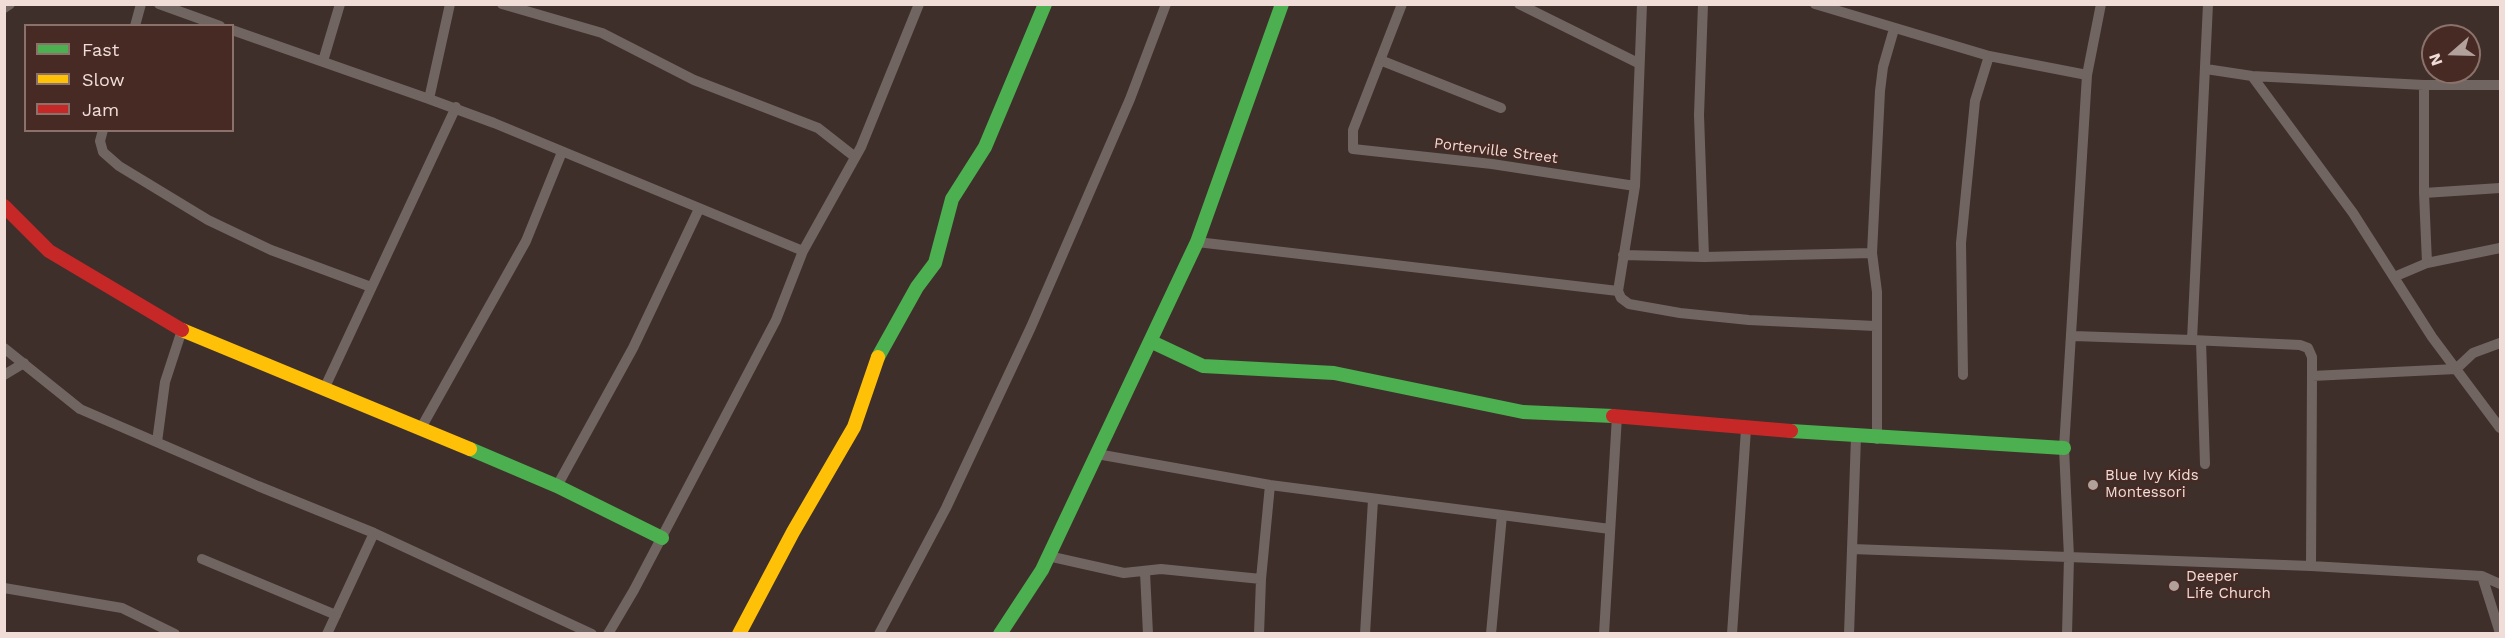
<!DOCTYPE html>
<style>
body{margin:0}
#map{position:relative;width:2505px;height:638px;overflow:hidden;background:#3e2f2b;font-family:"Work Sans",sans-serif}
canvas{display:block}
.frame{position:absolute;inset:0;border:6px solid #f0ddd8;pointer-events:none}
.legend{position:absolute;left:24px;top:24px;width:210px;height:108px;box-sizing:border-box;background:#462a23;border:2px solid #8a726b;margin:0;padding:8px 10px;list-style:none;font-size:18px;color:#f0ddd8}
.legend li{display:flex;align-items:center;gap:12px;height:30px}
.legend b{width:30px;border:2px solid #8a726b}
.north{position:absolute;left:2421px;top:24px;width:60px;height:60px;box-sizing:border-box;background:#462a23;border:2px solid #8a726b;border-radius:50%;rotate:250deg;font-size:16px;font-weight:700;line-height:24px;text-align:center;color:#f0ddd8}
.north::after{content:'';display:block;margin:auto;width:21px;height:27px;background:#b2a09b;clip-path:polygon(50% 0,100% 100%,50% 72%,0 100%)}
</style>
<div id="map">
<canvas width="2505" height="638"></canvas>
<div class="frame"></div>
<ul class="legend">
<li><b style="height:8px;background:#4caf50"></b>Fast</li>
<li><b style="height:8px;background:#ffc107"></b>Slow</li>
<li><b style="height:8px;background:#c62828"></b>Jam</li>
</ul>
<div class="north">N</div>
</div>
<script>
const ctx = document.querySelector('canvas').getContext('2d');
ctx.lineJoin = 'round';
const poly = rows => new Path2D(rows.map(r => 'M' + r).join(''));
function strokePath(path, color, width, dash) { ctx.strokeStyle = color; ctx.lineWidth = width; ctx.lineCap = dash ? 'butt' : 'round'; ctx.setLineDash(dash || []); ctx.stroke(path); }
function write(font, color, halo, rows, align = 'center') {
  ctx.font = font + ' "Work Sans",sans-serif'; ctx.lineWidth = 4.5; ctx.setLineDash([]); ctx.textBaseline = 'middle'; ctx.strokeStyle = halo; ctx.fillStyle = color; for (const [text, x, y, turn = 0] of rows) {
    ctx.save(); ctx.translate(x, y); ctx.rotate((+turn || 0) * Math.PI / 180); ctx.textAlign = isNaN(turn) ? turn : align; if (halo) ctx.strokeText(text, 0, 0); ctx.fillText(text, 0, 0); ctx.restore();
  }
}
strokePath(poly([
 [159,4,220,26],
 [450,4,429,99,494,123,803,251],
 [502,4,602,33,694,80,818,128,855,157],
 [1402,4,1353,130,1353,149,1492,164,1635,186],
 [1519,4,1638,63],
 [1642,4,1635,186,1618,291,1621,298,1629,304,1680,313,1749,320,1875,326],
 [1703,4,1699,115,1704,257],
 [1815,4,1989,56,2087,75],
 [4,8,10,4],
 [135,26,141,4],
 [232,30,429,99],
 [1380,60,1501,108],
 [323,61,340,4],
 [2206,69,2252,76,2424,85,2500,85],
 [2252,76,2353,213,2432,337,2500,428],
 [2424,85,2424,193,2427,263],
 [103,130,100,141,103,152,119,166,208,220,271,250,371,287],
 [2424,193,2500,188],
 [1197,242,1618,291],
 [1623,255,1704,257,1872,253],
 [2394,277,2427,263,2500,248],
 [2073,336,2192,340,2208,4],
 [2192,340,2300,345,2308,348,2312,357,2312,376,2311,566],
 [2201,341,2205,464],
 [4,348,80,409,258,486,374,533,592,634],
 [4,375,24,363],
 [1963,375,1961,243,1975,101,1989,56],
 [2312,376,2456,369,2473,353,2500,343],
 [325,387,456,107],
 [421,428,526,241,562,152],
 [1877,439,1877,292,1872,253,1880,91,1883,67,1894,29],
 [157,442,165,382,182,330],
 [1097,454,1270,485,1610,529],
 [557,486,633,348,699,209],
 [1852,549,2311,566,2482,576,2500,584],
 [1048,556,1124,573,1161,569,1261,579],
 [202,559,336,615],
 [1145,572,1148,634],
 [2482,576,2500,633],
 [4,588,122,608,175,634],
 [327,634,374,533],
 [608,634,634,590,776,320,803,251,861,147,919,4],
 [879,634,946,508,1031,327,1130,99,1166,4],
 [1259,634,1261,579,1270,485],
 [1365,634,1373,500],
 [1491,634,1502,515],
 [1604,634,1617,416],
 [1732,634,1746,429],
 [1849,634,1856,437],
 [2067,634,2069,557,2064,448,2087,75,2101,4]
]), '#716562', 10);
strokePath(poly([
 [1152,342,1203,366,1334,373,1523,412,1613,416],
 [878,357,917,287,935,263,952,199,985,147,1045,4],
 [1791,431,2064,448],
 [470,449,557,486,662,538],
 [1000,634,1042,570,1197,242,1282,4]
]), '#4caf50', 14);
strokePath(poly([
 [182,330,470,449],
 [739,634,793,532,854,427,878,357]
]), '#ffc107', 14);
strokePath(poly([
 [4,206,49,251,182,330],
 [1613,416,1791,431]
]), '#c62828', 14);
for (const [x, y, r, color] of [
 [2093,485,6,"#b2a09b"],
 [2174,586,6,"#b2a09b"]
]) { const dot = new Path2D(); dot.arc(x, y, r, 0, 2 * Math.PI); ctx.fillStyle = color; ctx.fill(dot); strokePath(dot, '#462a23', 2); }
write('15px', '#f0ddd8', '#462a23', [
 ["Porterville Street",1496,151,7]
]);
write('15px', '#f0ddd8', '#462a23', [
 ["Blue Ivy Kids",2105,476],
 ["Montessori",2105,493],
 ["Deeper",2186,577],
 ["Life Church",2186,594]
], 'left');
</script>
